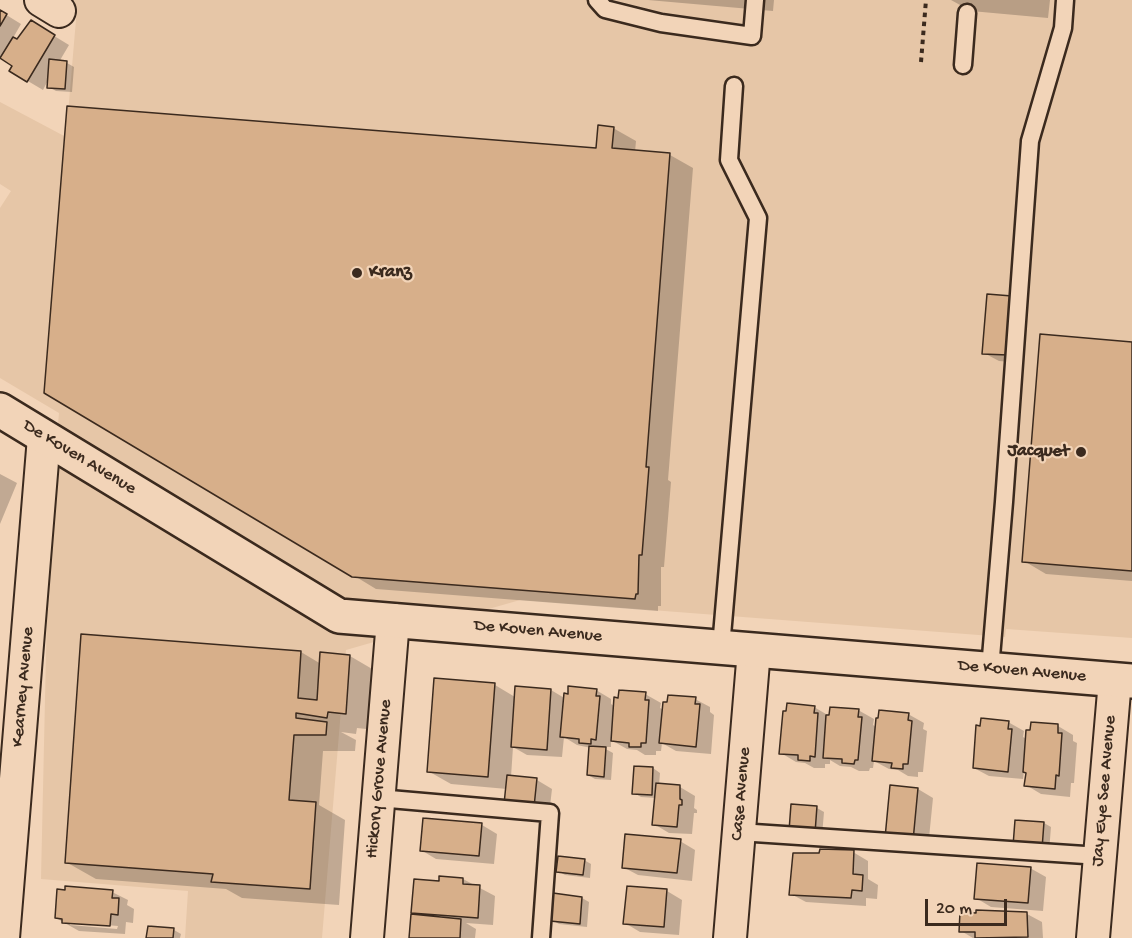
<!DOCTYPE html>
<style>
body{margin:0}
#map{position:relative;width:1132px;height:938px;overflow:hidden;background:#f2d4b8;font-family:"Gochi Hand",sans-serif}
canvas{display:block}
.scale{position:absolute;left:925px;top:899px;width:82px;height:27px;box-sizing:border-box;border:3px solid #3b2a1e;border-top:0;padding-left:8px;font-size:18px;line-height:21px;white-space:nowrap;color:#3b2a1e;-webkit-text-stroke:4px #f2d4b8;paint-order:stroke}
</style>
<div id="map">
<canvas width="1132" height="938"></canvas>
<div class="scale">20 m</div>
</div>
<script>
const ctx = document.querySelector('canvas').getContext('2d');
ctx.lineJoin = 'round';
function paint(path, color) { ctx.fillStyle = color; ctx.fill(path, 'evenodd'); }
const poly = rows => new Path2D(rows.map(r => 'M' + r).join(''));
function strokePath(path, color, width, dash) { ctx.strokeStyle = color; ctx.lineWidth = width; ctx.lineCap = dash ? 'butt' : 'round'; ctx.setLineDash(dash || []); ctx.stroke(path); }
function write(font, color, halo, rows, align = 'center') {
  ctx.font = font + ' "Gochi Hand",sans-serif'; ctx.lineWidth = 4.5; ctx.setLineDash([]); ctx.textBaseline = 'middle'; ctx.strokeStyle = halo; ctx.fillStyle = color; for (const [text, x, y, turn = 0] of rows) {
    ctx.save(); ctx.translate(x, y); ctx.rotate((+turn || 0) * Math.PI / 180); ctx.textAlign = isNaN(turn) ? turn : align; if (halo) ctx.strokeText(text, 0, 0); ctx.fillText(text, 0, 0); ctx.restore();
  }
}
paint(poly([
 [64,0,1132,0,1132,638,1006,629,1005,637,520,600,346,650,322,938,185,938,188,891,41,879,49,520,59,413,0,378,0,208,11,191,0,184,0,102,66,137,77,8]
]), '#e6c6a7');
paint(poly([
 [648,0,774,0,773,11],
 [951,0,1050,0,1048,18,971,11],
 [0,11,21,24,13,38,18,41,46,31,69,45,59,62,67,63,74,67,72,92,56,91,49,87,49,78,43,90,11,71,14,66,1,58,0,59],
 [613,128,636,141,635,152,670,155,693,168,668,480,671,482,664,567,661,567,661,606,658,606,658,611,376,589,353,575,597,149],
 [1012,297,1027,306,1023,363,999,361,984,353],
 [1132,343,1132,581,1046,574,1024,561],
 [0,474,17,483,0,524],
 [301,652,321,664,350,656,379,673,375,730,357,728,356,734,341,732,356,740,355,751,323,751,319,805,345,820,339,905,242,898,226,889,96,879,66,862],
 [495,685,515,697,516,688,551,690,566,699,596,690,611,699,611,704,614,706,645,694,661,703,660,708,664,710,695,699,710,707,710,712,714,715,711,754,676,751,662,743,661,751,656,751,656,755,645,755,637,750,627,749,611,740,611,747,602,747,613,753,611,780,595,779,588,775,591,748,577,745,564,737,562,757,527,755,513,747,511,777,537,780,552,789,549,815,507,789,451,784,428,771],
 [814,707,831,717,858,710,874,719,873,725,876,727,908,714,924,723,923,729,927,731,923,772,918,772,918,777,908,776,898,770,889,769,874,761,873,768,870,768,869,771,859,771,851,767,840,766,830,760,830,764,825,764,825,768,814,768,805,763,796,762,781,753],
 [1008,722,1024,731,1023,737,1027,739,1058,726,1073,735,1073,741,1077,743,1074,783,1071,783,1070,797,1041,794,1026,785,1027,773,1024,771,1023,779,989,776,974,768],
 [653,768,660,773,659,785,680,787,695,796,694,808,697,810,697,813,694,813,692,834,669,833,654,824,656,798,641,797,634,793],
 [892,787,918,789,933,798,928,848,902,846],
 [792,806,817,808,824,812,822,836],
 [1044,823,1051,827,1049,852,1014,846],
 [482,825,497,834,494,864,436,859,421,850],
 [680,841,695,850,692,881,638,875,623,867],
 [853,852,868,861,868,879,878,885,877,899,866,898,866,906,806,902,791,894],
 [584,860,591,864,590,878,565,875,558,871],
 [1030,868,1046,877,1043,911,991,907,976,898],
 [463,879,495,896,493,925,466,923,476,929,475,938,410,938,422,917,413,912,440,883],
 [667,891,682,900,679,935,640,932,625,923],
 [112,892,128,900,127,905,134,909,133,923,126,922,125,934,79,931,56,918],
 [70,922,118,926,117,929,70,925],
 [554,895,582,898,589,902,587,927,559,924,552,920],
 [1027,914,1042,922,1043,938,973,938,961,931],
 [174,930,181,934,180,938,148,938]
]), '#0003');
const building = poly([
 [0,10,7,14,0,26,0,10],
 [31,20,55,35,27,82,9,71,12,66,0,58,13,37,17,39,31,20],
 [49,59,67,61,65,89,47,88,49,59],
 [67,106,596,148,598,125,614,127,612,148,670,153,646,467,649,467,642,555,639,555,638,594,636,594,635,599,352,577,44,393,67,106],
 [987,294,1012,296,1008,355,982,354,987,294],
 [1040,334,1132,342,1132,571,1022,562,1040,334],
 [81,634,301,651,298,698,317,700,320,652,350,655,346,714,328,712,327,718,296,713,296,718,327,722,326,735,294,735,289,800,316,802,310,889,211,882,213,874,65,863,81,634],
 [434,678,495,683,488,777,427,772,434,678],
 [515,686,551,689,547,750,511,747,515,686],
 [568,686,597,689,596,696,600,696,596,740,591,739,591,744,579,743,579,739,560,737,564,693,568,694,568,686],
 [619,690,646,692,645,700,649,700,646,743,641,743,641,747,629,747,629,743,611,741,614,697,618,698,619,690],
 [668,695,696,697,695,704,700,704,696,747,659,743,663,702,667,702,668,695],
 [787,703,815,706,814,713,818,713,815,757,810,756,810,761,798,760,798,755,779,754,783,711,786,711,787,703],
 [830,707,859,709,858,717,862,717,858,760,855,760,854,764,842,763,842,759,823,758,826,715,829,715,830,707],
 [879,710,909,713,908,720,912,721,908,764,903,764,903,769,891,768,892,763,872,761,876,718,878,718,879,710],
 [981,718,1009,721,1008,729,1012,729,1008,772,973,768,976,725,980,726,981,718],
 [1031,722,1058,724,1058,733,1062,733,1059,776,1056,775,1055,789,1024,786,1026,773,1023,772,1026,730,1030,730,1031,722],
 [589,746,606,747,604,777,587,775,589,746],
 [634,766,653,767,652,795,632,794,634,766],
 [507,775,537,778,534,807,504,804,507,775],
 [656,783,680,785,680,799,682,800,682,805,679,805,677,827,652,825,656,783],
 [890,785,918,788,913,841,885,838,890,785],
 [791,804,817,806,815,833,789,831,791,804],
 [423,818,482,823,479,856,420,851,423,818],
 [1015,820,1044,822,1042,849,1013,846,1015,820],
 [625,834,681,839,677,873,622,868,625,834],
 [820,849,854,850,853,874,863,875,862,891,852,890,851,898,789,895,793,853,819,853,820,849],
 [558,856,585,859,583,875,556,872,558,856],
 [977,863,1031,867,1028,903,974,899,977,863],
 [439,876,463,878,463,884,480,885,478,918,411,913,414,879,439,881,439,876],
 [65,886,113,890,112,898,119,898,118,915,111,914,110,926,62,923,62,919,55,918,57,889,65,890,65,886],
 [627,886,667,889,664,927,623,924,627,886],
 [553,893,582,897,580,924,550,921,553,893],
 [976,910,1027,912,1028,937,975,938,975,932,959,932,960,912,976,913,976,910],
 [411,914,461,919,460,938,409,938,411,914],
 [148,926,174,928,173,938,146,938,148,926]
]);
paint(building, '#d7af8a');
strokePath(building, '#3b2a1e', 1.5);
const service = poly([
 [597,0,605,9,661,23,752,36,755,0],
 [963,65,967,13],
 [721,647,758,218,729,160,734,86],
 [990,669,1004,502,1030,141,1063,28,1065,0],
 [378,798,550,813,541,938],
 [739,832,1100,856]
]);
const minor = poly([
 [41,0,59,11],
 [3,938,44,437],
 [367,938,393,620],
 [730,938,754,650],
 [1093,938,1115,680]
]);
const tertiary = poly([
 [0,410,339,616,1132,681]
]);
strokePath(service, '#3b2a1e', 21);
strokePath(minor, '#3b2a1e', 36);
strokePath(tertiary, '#3b2a1e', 38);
strokePath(poly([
 [921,62,926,0]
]), '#3b2a1e', 4, [4.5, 4.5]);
strokePath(service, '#f2d4b8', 16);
strokePath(minor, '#f2d4b8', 32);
strokePath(tertiary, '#f2d4b8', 33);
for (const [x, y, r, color] of [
 [357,273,6,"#3b2a1e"],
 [1081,452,6,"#3b2a1e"]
]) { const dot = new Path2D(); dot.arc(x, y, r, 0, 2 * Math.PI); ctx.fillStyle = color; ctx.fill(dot); strokePath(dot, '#f2d4b8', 2); }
write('bold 18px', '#3b2a1e', '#f2d4b8', [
 ["Kranz",369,273],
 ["Jacquet",1069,452,"right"]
], 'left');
write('18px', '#3b2a1e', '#f2d4b8', [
 ["De Koven Avenue",79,458,31],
 ["De Koven Avenue",538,632,5],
 ["De Koven Avenue",1022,672,5],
 ["Kearney Avenue",24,687,-85],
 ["Hickory Grove Avenue",380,779,-85],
 ["Jay Eye See Avenue",1105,791,-85],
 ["Case Avenue",742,794,-85]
]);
</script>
